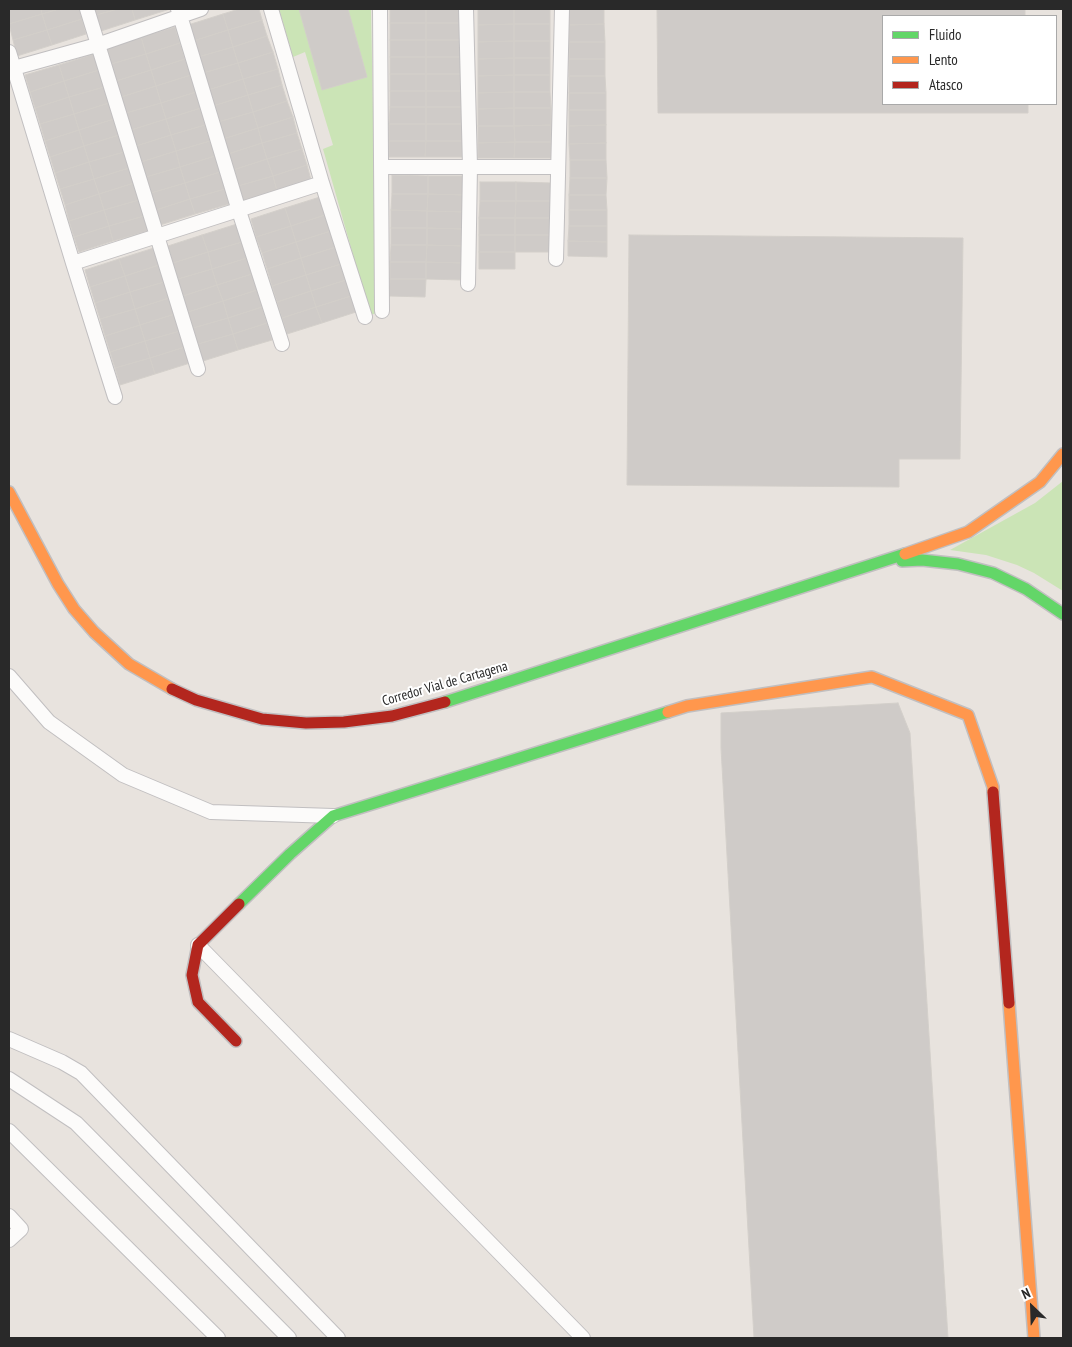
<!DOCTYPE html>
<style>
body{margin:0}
#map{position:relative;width:1072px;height:1347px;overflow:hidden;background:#e8e3de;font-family:"PT Sans Narrow",sans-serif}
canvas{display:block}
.frame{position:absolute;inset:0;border:10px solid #292929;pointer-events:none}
.legend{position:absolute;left:882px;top:15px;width:175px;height:90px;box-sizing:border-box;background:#fff;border:1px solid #a9a9a9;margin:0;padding:6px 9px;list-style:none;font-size:15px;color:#292929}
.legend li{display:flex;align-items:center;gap:10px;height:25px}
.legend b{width:25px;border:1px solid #a9a9a9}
.north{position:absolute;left:1007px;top:1282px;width:50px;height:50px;-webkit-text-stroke:4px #fff;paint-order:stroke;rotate:336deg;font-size:14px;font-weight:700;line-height:20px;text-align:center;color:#292929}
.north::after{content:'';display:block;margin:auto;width:18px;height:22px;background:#292929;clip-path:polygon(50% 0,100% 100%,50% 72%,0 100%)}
</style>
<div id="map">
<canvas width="1072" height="1347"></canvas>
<div class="frame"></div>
<ul class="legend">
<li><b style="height:6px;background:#63d668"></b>Fluido</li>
<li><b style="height:6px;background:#ff974d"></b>Lento</li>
<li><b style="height:6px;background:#b3261e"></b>Atasco</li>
</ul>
<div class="north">N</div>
</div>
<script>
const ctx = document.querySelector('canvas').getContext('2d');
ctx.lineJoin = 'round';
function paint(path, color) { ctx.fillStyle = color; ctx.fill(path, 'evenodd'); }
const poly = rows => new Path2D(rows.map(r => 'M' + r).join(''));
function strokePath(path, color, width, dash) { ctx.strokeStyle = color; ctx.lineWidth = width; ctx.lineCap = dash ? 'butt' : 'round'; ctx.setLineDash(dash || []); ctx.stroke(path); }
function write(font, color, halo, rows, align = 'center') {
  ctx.font = font + ' "PT Sans Narrow",sans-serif'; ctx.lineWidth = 4; ctx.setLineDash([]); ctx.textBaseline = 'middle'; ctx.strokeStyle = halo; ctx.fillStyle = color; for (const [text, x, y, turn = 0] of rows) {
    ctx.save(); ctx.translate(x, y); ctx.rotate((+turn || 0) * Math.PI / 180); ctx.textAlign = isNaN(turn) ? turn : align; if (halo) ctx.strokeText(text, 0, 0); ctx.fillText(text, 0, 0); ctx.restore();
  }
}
paint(poly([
 [279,9,371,9,377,313,370,315,323,149,333,145,305,52,293,57],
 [1063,481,1063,591,1034,573,1017,565,986,555,950,550,1035,503]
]), '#cbe4b6');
const building = poly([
 [9,9,41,9,42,14,9,24,9,9],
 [41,9,59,9,42,14,41,9],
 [59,9,79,9,82,19,47,30,42,14,59,9],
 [94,9,118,9,96,15,94,9],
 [118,9,132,9,135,20,101,31,96,15,118,9],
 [132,9,170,9,135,20,132,9],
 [239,9,259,9,262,20,228,30,223,14,239,9],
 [299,9,348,9,367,77,322,90,299,9],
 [390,9,426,9,426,23,390,23,390,9],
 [426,9,463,9,462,23,426,23,426,9],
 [478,9,514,9,514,24,478,25,478,9],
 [514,9,550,9,550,24,514,24,514,9],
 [569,9,604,9,604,24,569,25,569,9],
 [657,9,1025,9,1025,16,883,16,883,104,1028,104,1028,113,658,113,657,9],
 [42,14,47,30,13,40,9,24,42,14],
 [223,14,228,30,193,41,188,25,223,14],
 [82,19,86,34,52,45,47,30,82,19],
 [262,20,267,36,233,47,228,30,262,20],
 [390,23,426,23,426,40,390,40,390,23],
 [426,23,462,23,462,40,426,40,426,23],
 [514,24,550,24,550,41,514,41,514,24],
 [514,24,514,41,478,42,478,25,514,24],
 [604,24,605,42,569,42,569,25,604,24],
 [175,27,180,43,146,54,141,37,175,27],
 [47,30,52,45,17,56,13,40,47,30],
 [228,30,233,47,198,57,193,41,228,30],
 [267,36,273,52,238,63,233,47,267,36],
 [141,37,146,54,111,64,106,48,141,37],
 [390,40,426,40,426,57,390,57,390,40],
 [426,40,462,40,462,57,426,57,426,40],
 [514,41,514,58,478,59,478,42,514,41],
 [514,41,550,41,550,58,514,58,514,41],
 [569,42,605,42,605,59,569,59,569,42],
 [180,43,185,59,151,70,146,54,180,43],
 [233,47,238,63,203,73,198,57,233,47],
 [273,52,278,69,243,79,238,63,273,52],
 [94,54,99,70,64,81,59,65,94,54],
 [146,54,151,70,116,81,111,64,146,54],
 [390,57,426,57,426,74,390,74,390,57],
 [426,57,462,57,462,74,426,74,426,57],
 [514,58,550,58,550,75,514,75,514,58],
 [514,58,514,75,478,76,478,59,514,58],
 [185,59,191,75,156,86,151,70,185,59],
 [569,59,605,59,605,76,569,76,569,59],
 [238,63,243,79,208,90,203,73,238,63],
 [59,65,64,81,30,92,25,75,59,65],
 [278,69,282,85,248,95,243,79,278,69],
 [99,70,104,87,69,97,64,81,99,70],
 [151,70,156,86,121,97,116,81,151,70],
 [390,74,426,74,426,91,390,91,390,74],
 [426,74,462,74,462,91,426,91,426,74],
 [191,75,196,92,161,103,156,86,191,75],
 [514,75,514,92,478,93,478,76,514,75],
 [514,75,550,75,550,92,514,92,514,75],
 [569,76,605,76,606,93,569,93,569,76],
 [243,79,248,95,213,106,208,90,243,79],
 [64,81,69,97,35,108,30,92,64,81],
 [282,85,287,101,253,112,248,95,282,85],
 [156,86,161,103,126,113,121,97,156,86],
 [104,87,109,103,74,114,69,97,104,87],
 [390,91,426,91,426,107,390,107,390,91],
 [426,91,462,91,462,107,426,107,426,91],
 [196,92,201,108,166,119,161,103,196,92],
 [514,92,550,92,551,108,514,108,514,92],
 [514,92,514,108,478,109,478,93,514,92],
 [569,93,606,93,606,110,569,110,569,93],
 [248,95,253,112,218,122,213,106,248,95],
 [69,97,74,114,40,124,35,108,69,97],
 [287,101,293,117,258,128,253,112,287,101],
 [109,103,114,119,79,130,74,114,109,103],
 [161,103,166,119,131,130,126,113,161,103],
 [390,107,426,107,426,124,389,124,390,107],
 [426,107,462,107,462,124,426,124,426,107],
 [201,108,205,125,171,135,166,119,201,108],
 [514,108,551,108,551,125,514,126,514,108],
 [514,108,514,126,478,126,478,109,514,108],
 [569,110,606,110,606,125,569,126,569,110],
 [253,112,258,128,223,139,218,122,253,112],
 [74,114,79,130,45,141,40,124,74,114],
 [293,117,297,133,262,143,258,128,293,117],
 [114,119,119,135,84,146,79,130,114,119],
 [166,119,171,135,136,146,131,130,166,119],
 [389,124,426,124,426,141,389,141,389,124],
 [426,124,462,124,462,141,426,141,426,124],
 [205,125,210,141,176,151,171,135,205,125],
 [551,125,551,142,515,142,514,126,551,125],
 [606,125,606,143,569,144,569,126,606,125],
 [478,126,514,126,515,142,478,143,478,126],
 [258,128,262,143,228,154,223,139,258,128],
 [79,130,84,146,50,157,45,141,79,130],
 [297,133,302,149,267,159,262,143,297,133],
 [119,135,124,152,89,162,84,146,119,135],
 [171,135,176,151,141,162,136,146,171,135],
 [210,141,215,156,180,167,176,151,210,141],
 [389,141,426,141,425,157,389,157,389,141],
 [426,141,462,141,462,157,425,157,426,141],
 [515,142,514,158,478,158,478,143,515,142],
 [515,142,551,142,551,158,514,158,515,142],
 [262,143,267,159,233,170,228,154,262,143],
 [606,143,606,160,570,160,569,144,606,143],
 [84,146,89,162,55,173,50,157,84,146],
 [302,149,307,165,273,176,267,159,302,149],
 [176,151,180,167,146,177,141,162,176,151],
 [124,152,129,168,94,179,89,162,124,152],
 [215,156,220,172,185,183,180,167,215,156],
 [267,159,273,176,238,186,233,170,267,159],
 [570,160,606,160,607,178,570,178,570,160],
 [89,162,94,179,60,189,55,173,89,162],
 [307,165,311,180,277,191,273,176,307,165],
 [180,167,185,183,151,193,146,177,180,167],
 [129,168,134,183,99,194,94,179,129,168],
 [220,172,225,189,190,199,185,183,220,172],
 [392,175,428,176,428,194,392,194,392,175],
 [273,176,277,191,242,201,238,186,273,176],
 [428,176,464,176,464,195,428,194,428,176],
 [570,178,607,178,606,195,569,195,570,178],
 [94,179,99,194,65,205,60,189,94,179],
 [480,182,516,182,516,201,480,201,480,182],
 [516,182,552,183,552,201,516,201,516,182],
 [134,183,139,200,104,210,99,194,134,183],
 [185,183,190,199,156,210,151,193,185,183],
 [225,189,229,204,195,214,190,199,225,189],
 [99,194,104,210,69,221,65,205,99,194],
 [392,194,428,194,427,211,391,210,392,194],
 [428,194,464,195,464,212,427,211,428,194],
 [569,195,606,195,607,210,569,210,569,195],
 [320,197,325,215,291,226,285,208,320,197],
 [190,199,195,214,160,225,156,210,190,199],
 [139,200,144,216,109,226,104,210,139,200],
 [480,201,516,201,515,218,479,218,480,201],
 [516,201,552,201,552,218,515,218,516,201],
 [285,208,291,226,256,237,251,219,285,208],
 [104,210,109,226,74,237,69,221,104,210],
 [391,210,427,211,427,228,391,228,391,210],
 [569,210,607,210,607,226,569,226,569,210],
 [427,211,464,212,463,229,427,228,427,211],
 [325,215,331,231,296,242,291,226,325,215],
 [144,216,148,231,113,241,109,226,144,216],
 [479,218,515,218,515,235,479,235,479,218],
 [515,218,552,218,551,235,515,235,515,218],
 [237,224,242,242,208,252,202,235,237,224],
 [109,226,113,241,79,252,74,237,109,226],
 [291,226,296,242,262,253,256,237,291,226],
 [569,226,607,226,607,242,568,241,569,226],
 [391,228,427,228,427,245,391,245,391,228],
 [427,228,463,229,463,246,427,245,427,228],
 [331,231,336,247,301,258,296,242,331,231],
 [202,235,208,252,173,263,168,246,202,235],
 [479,235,515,235,515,252,479,252,479,235],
 [515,235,551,235,551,252,515,252,515,235],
 [629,235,963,238,960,459,899,459,899,487,627,485,629,235],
 [568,241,607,242,607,257,568,256,568,241],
 [242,242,247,258,212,269,208,252,242,242],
 [296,242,301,258,267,269,262,253,296,242],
 [391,245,427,245,426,262,390,262,391,245],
 [427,245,463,246,462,263,426,262,427,245],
 [336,247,341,264,306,275,301,258,336,247],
 [154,248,159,265,125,276,119,259,154,248],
 [208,252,212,269,178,279,173,263,208,252],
 [479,252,515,252,515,269,479,269,479,252],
 [247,258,252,274,217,285,212,269,247,258],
 [301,258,306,275,272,286,267,269,301,258],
 [119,259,125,276,90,287,85,270,119,259],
 [390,262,426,262,426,279,390,279,390,262],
 [426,262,462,263,462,280,426,279,426,262],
 [341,264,346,280,311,291,306,275,341,264],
 [159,265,164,282,130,292,125,276,159,265],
 [212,269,217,285,183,296,178,279,212,269],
 [252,274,257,290,223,301,217,285,252,274],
 [306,275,311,291,277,302,272,286,306,275],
 [125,276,130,292,95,303,90,287,125,276],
 [390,279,426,279,425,297,389,296,390,279],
 [346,280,351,296,316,307,311,291,346,280],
 [164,282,169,298,135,309,130,292,164,282],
 [217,285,223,301,188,312,183,296,217,285],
 [257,290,262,307,228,318,223,301,257,290],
 [311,291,316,307,282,318,277,302,311,291],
 [130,292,135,309,100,319,95,303,130,292],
 [351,296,356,312,322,323,316,307,351,296],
 [169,298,175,314,140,325,135,309,169,298],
 [223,301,228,318,193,328,188,312,223,301],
 [262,307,267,323,233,334,228,318,262,307],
 [316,307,322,323,287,334,282,318,316,307],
 [135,309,140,325,105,336,100,319,135,309],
 [175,314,180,331,145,341,140,325,175,314],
 [228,318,233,334,198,344,193,328,228,318],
 [267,323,272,340,238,350,233,334,267,323],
 [140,325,145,341,110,352,105,336,140,325],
 [180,331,185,347,150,358,145,341,180,331],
 [233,334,238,350,203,361,198,344,233,334],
 [145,341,150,358,115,368,110,352,145,341],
 [185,347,190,363,155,374,150,358,185,347],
 [150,358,155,374,120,385,115,368,150,358],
 [898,703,910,733,948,1338,754,1338,721,748,721,713,898,703]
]);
paint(building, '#cfcbc8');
strokePath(building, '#d3cfca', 1);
const street = poly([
 [87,9,198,369],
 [178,9,239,211,282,344],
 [271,9,322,183,365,317],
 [380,9,382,311],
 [466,9,470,167,468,284],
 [9,52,73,263,115,397],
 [14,68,97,45,201,9],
 [382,167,558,167],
 [556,259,562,9],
 [73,263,322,183],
 [9,676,49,722,123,775,211,812,333,816],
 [198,945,583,1338],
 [9,1039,62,1062,81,1073,338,1338],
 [9,1079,76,1123,289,1338],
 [9,1131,218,1338],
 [9,1216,21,1229,9,1240]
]);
const fast = poly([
 [902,561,922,560,958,564,993,573,1026,589,1063,614],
 [445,702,905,554],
 [239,904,290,854,333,816,668,712]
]);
const slow = poly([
 [9,492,58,584,74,609,94,632,129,664,172,689],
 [905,554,968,532,1040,482,1063,454],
 [668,712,687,706,872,677,968,715,993,787,993,792],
 [1009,1003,1034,1338]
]);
const jam = poly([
 [172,689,196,700,262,719,306,723,344,722,392,716,445,702],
 [993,792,1009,1003],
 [236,1041,198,1002,192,975,198,945,239,904]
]);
strokePath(street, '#c1bfc0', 16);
strokePath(fast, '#c1bfc0', 14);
strokePath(slow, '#c1bfc0', 14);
strokePath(jam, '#c1bfc0', 14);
strokePath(street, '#fcfbfa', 14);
strokePath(fast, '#63d668', 11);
strokePath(slow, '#ff974d', 11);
strokePath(jam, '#b3261e', 11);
write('14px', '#292929', '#fff', [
 ["Corredor Vial de Cartagena",445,684,-16]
]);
</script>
